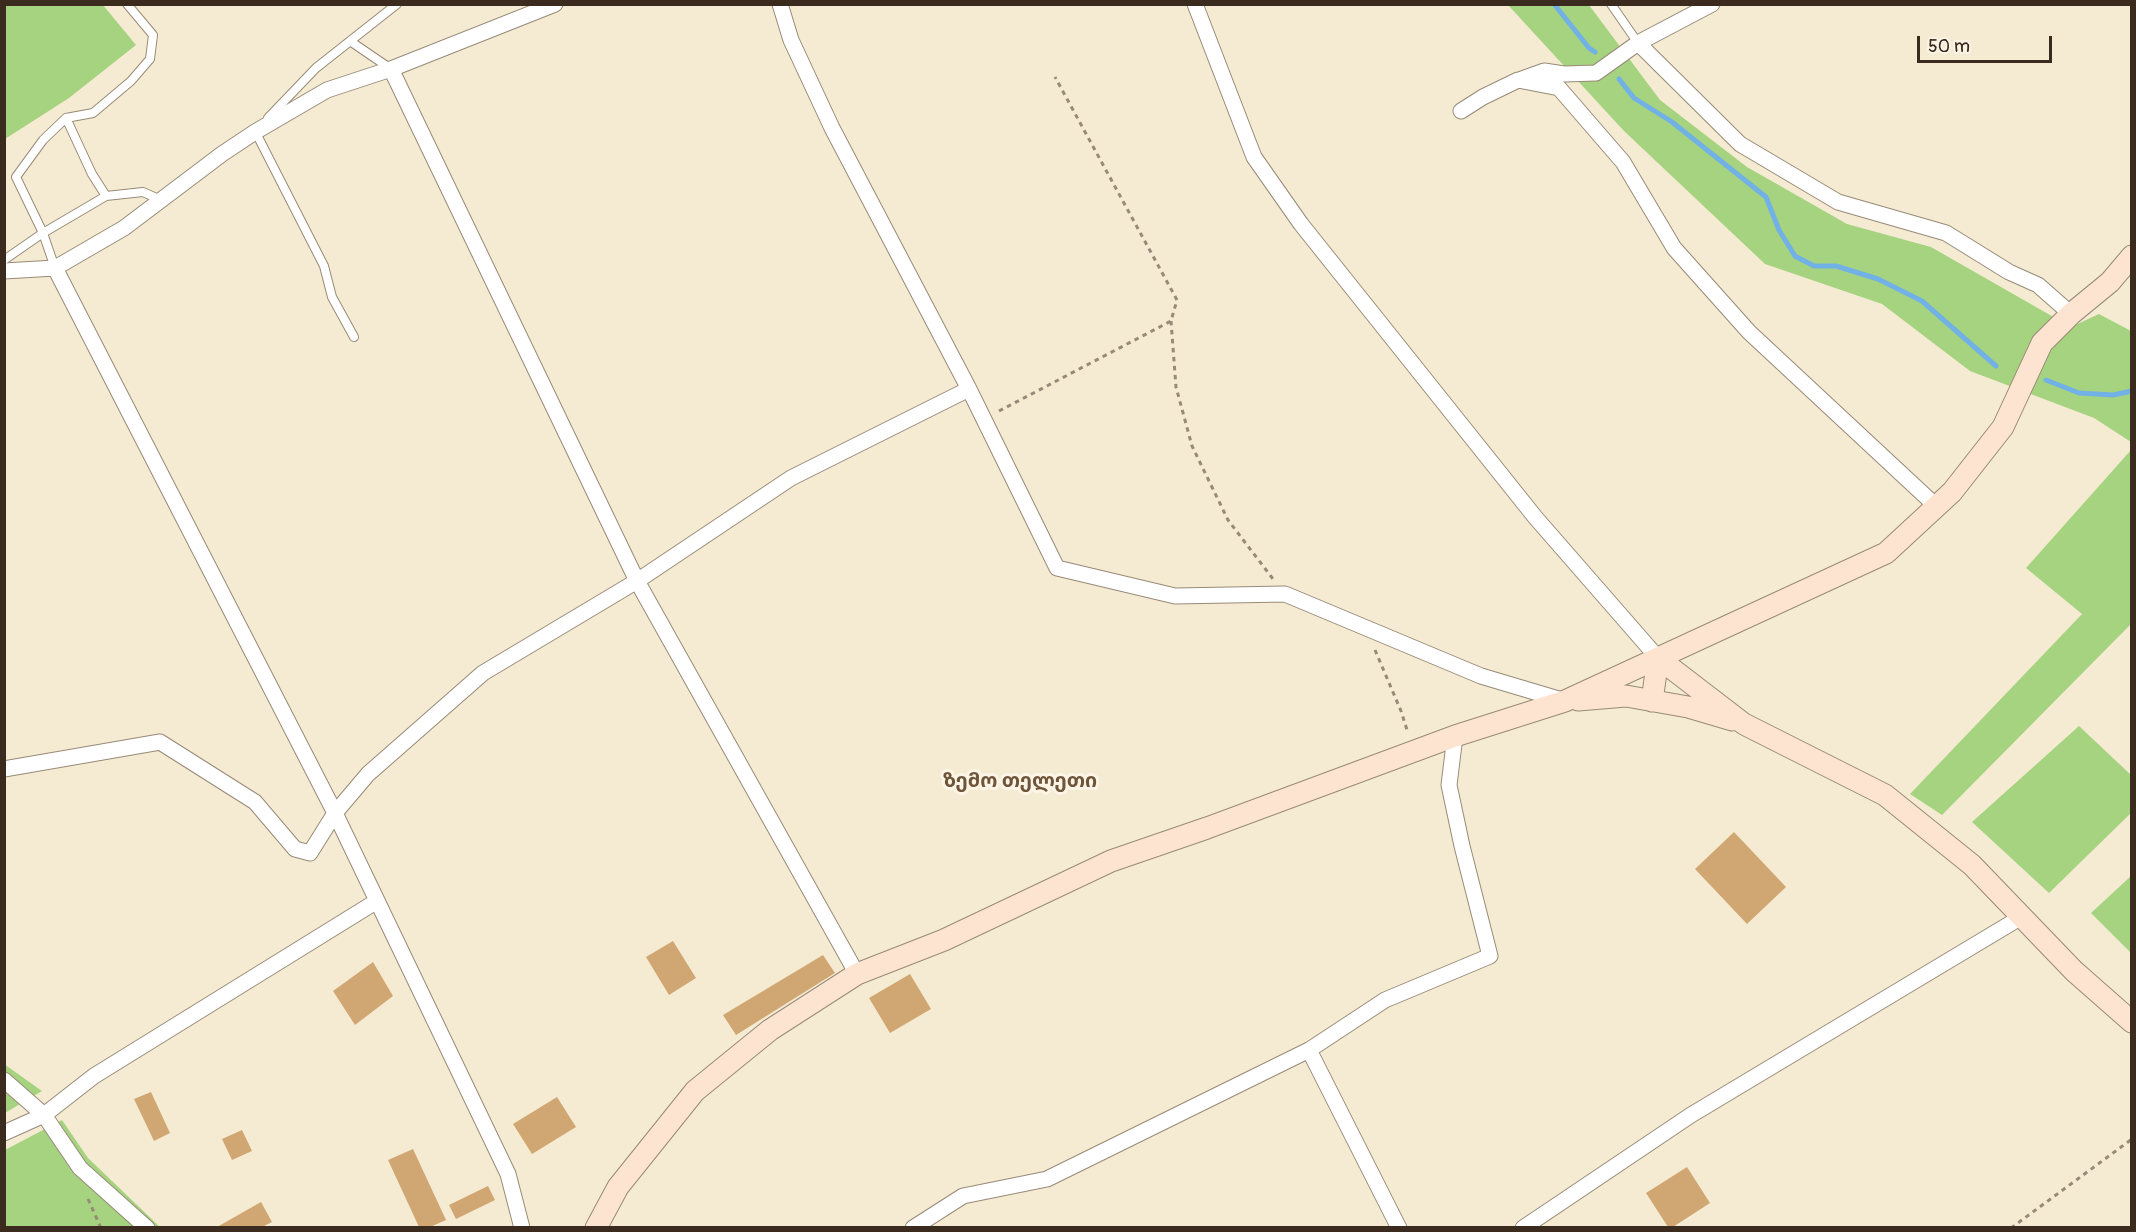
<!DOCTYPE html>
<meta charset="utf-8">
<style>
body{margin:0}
#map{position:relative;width:2136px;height:1232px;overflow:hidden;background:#f5ebd2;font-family:Pangolin,sans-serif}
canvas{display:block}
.frame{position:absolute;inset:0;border:6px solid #3b2a1e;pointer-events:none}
.scale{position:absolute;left:1917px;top:36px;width:135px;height:27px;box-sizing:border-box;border:3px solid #3b2a1e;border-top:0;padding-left:8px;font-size:18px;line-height:21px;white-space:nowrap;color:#3b2a1e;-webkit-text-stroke:4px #fcf5e5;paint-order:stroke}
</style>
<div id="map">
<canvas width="2136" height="1232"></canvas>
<div class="frame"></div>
<div class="scale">50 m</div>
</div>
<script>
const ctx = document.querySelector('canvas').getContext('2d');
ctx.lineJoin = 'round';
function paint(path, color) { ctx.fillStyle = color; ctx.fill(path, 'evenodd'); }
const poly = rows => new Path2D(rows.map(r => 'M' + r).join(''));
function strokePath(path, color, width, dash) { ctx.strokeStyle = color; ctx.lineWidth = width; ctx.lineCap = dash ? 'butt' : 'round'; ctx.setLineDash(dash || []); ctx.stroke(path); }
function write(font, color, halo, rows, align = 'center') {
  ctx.font = font + ' Pangolin,"Noto Sans Georgian",sans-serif'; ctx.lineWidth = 6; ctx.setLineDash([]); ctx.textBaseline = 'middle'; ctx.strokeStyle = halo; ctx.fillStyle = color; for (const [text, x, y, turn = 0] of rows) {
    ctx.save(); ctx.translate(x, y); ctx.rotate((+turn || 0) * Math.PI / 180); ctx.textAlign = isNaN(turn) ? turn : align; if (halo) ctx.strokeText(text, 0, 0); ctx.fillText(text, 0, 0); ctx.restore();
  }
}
paint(poly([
 [5,4,103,5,136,45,69,98,5,139],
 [1508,5,1589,5,1660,100,1747,167,1847,224,1931,247,2071,327,2099,314,2131,331,2131,442,2094,418,1970,371,1882,304,1765,264,1624,131],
 [2131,450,2131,624,1942,815,1910,794,2082,614,2026,568],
 [2079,726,2131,775,2131,813,2049,893,1972,822],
 [2131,876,2131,953,2091,913],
 [4,1064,42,1091,5,1113,4,1113],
 [62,1120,88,1158,160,1227,5,1228,5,1150]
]), '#a6d380');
strokePath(poly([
 [1554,4,1589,48,1595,52],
 [1619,79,1634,98,1672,122,1766,197,1779,230,1795,256,1814,266,1836,266,1878,279,1922,301,1996,366],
 [2046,380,2079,393,2113,395,2132,391]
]), '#72b1e5', 5);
paint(poly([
 [1734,832,1786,887,1747,924,1695,869],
 [673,941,696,978,669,995,646,957],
 [823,955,835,973,736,1035,723,1015],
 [373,962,393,996,355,1025,333,991],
 [910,974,931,1009,890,1033,869,998],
 [151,1092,170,1133,154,1141,134,1099],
 [557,1097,576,1127,532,1154,513,1124],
 [242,1130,252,1151,232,1160,222,1139],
 [413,1149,446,1220,430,1227,419,1227,388,1160],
 [1687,1167,1710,1203,1673,1227,1668,1227,1646,1193],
 [488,1186,495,1200,456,1219,449,1205],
 [261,1202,272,1222,262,1227,217,1227]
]), '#d0a772');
const lane = poly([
 [127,4,153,35,150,59,131,81,93,113,66,118,92,174,106,196,143,192,161,200],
 [1611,4,1638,43],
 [350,41,391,69],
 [268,118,316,68,397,4],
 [255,131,324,266,332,297,354,337],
 [4,260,43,233,106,196],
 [55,268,43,233,16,177,43,140,66,118]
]);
const street = poly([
 [780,4,791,40,832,128,969,389,1057,568,1175,596,1285,594,1481,676,1565,701],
 [1195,4,1254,157,1301,224,1535,517,1658,658],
 [1638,43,1740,144,1838,202,1946,233,2009,272,2038,285,2071,314],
 [391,69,637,581,857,974],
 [1519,80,1544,71,1564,74,1596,73,1638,43,1712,4],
 [1461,111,1483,97,1518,80,1559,88,1623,162,1674,248,1749,332,1937,507],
 [55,268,335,813,508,1174,522,1228],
 [4,271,55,268,124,228,222,154,255,132,327,90,391,69,555,4],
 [4,769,160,742,255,802,295,849,310,853,335,813,368,774,483,673,637,581,791,478,969,389],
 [1309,1050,1399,1228],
 [4,1080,44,1115,80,1168,147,1228],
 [4,1133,44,1115,94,1076,377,901],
 [913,1228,963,1196,1047,1179,1309,1050,1385,1000,1490,956,1462,846,1449,785,1455,736],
 [1523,1228,1691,1115,2023,916]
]);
const secondary = poly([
 [1658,658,1744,724,1885,795,1972,865,2074,971,2132,1022],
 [1578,700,1626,696,1688,707,1732,720],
 [1652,701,1658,658],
 [596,1228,618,1187,695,1091,770,1030,857,974,944,940,1111,861,1207,828,1455,736,1565,701,1886,553,1952,492,2003,427,2042,343,2071,314,2110,282,2132,256]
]);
strokePath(lane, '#988a78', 10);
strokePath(street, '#988a78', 17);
strokePath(secondary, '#988a78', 23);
strokePath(poly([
 [1171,321,1176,387,1192,446,1228,520,1273,579],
 [999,411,1171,321,1177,300,1055,77],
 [1375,650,1401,711,1408,733],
 [88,1199,101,1228],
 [2011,1228,2132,1139]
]), '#988a78', 3, [4.5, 4.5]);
strokePath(lane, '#fff', 8);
strokePath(street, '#fff', 15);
strokePath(secondary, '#fde4d0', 21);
write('bold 20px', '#6f563b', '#fcf5e5', [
 ["ზემო თელეთი",1020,782]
]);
</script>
